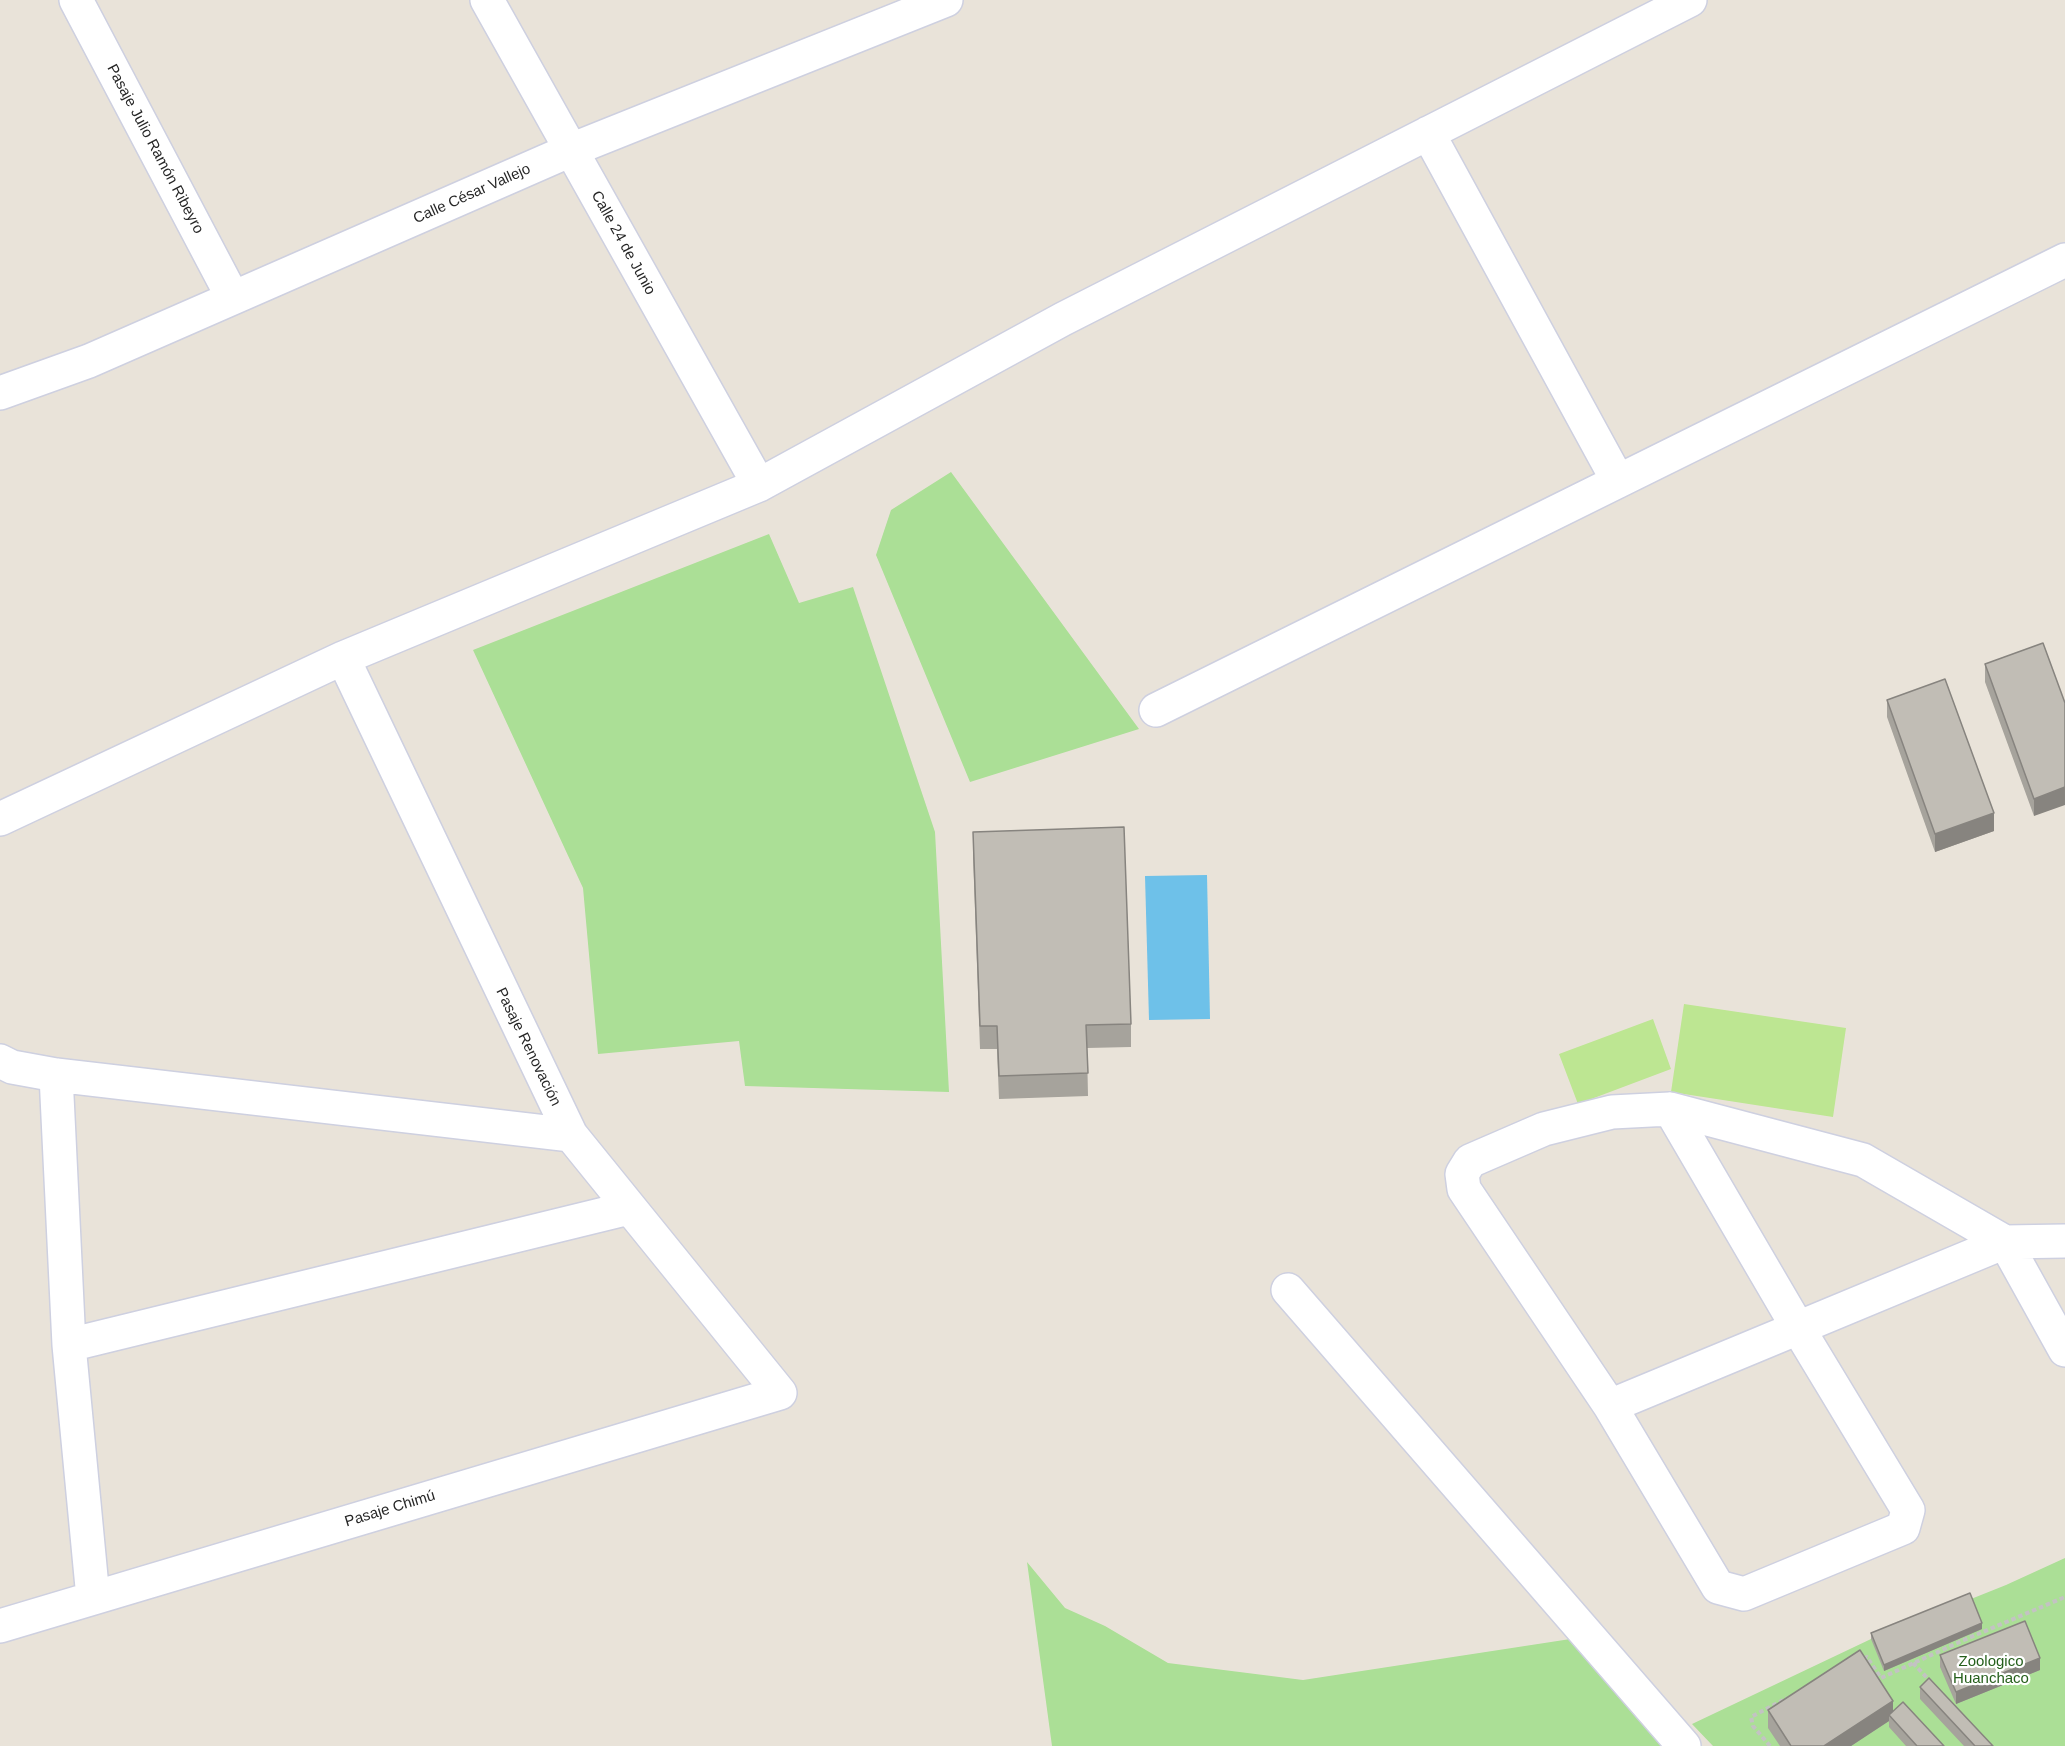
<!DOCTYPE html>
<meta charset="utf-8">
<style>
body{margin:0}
canvas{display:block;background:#e9e3d9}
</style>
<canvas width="2065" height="1746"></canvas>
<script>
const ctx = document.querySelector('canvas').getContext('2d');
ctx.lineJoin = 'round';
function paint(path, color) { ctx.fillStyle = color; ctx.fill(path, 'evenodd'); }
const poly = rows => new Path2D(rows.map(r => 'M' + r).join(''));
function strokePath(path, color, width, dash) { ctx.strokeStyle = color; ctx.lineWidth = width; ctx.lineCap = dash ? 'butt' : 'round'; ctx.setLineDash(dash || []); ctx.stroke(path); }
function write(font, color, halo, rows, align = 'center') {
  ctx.font = font + ' Arial,sans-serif'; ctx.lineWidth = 4.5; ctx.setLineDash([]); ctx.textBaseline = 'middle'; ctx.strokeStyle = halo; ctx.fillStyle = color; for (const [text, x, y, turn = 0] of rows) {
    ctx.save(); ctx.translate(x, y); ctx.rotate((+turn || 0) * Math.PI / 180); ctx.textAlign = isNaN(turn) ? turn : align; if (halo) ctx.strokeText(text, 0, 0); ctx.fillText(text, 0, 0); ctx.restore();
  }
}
paint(poly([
 [951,472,1139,729,970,782,876,555,891,510],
 [769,534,799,603,853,587,935,832,949,1092,745,1086,739,1041,598,1054,583,888,473,650],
 [2065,1558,2065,1746,1713,1746,1692,1724,1871,1639,2006,1585],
 [1027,1562,1065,1608,1105,1626,1168,1663,1303,1680,1577,1638,1674,1746,1052,1746]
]), '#abdf96');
paint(poly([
 [1684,1004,1846,1028,1833,1117,1671,1092],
 [1653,1019,1671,1069,1578,1104,1559,1054]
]), '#bde692');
paint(poly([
 [1207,875,1210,1019,1149,1020,1145,876]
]), '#6ec1e9');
const minor = poly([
 [76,0,233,298],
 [487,0,759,485],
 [1428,133,1618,481],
 [0,393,89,361,571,150,946,0],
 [1156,710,2065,260],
 [0,819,343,658,759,485,1063,319,1690,0],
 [0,1061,12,1067,56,1075,571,1135],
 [56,1075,69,1345,93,1598],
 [2065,1241,2005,1242,2065,1350],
 [1288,1290,1684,1746],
 [69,1345,629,1208],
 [1610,1406,1798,1328,2005,1242,1863,1160,1670,1109,1612,1112,1544,1129,1470,1161,1462,1174,1464,1189,1610,1406,1718,1587,1744,1594,1903,1528,1908,1510,1798,1328,1670,1109],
 [0,1626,780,1393,571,1135,343,658]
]);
strokePath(minor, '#ced0e0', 36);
strokePath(poly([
 [1863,1659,1867,1657,1881,1678,1964,1640,2065,1597],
 [1913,1663,1931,1682],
 [1770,1746,1753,1726,1751,1717,1787,1698]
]), '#c3c3c3', 4, [4.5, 3]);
strokePath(minor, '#fff', 33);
paint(poly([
 [2043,643,2034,816,1985,682,1985,664],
 [1887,700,1994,831,1935,852,1887,717],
 [973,832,1131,1024,1131,1047,1087,1048,1088,1096,999,1099,997,1049,980,1049,973,855],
 [1982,1629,1884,1671,1871,1639,1871,1633],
 [1940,1655,2040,1670,1956,1704,1940,1667],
 [1920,1687,1993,1746,1964,1746,1920,1699],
 [1768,1710,1893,1711,1944,1746,1906,1746,1889,1727,1889,1721,1851,1746,1780,1746,1768,1728]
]), '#a6a39c');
paint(poly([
 [2065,787,2065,805,2034,816,2034,799],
 [1994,813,1994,831,1935,852,1935,834],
 [1982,1623,1982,1629,1884,1671,1884,1665],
 [2040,1658,2040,1670,1956,1704,1956,1692],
 [1893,1701,1893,1718,1889,1715,1889,1721,1851,1746,1824,1746]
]), '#87847f');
const building = poly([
 [2043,643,2065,703,2065,787,2034,799,1985,664,2043,643],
 [1945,679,1994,813,1935,834,1887,700,1945,679],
 [1124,827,1131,1024,1086,1025,1088,1073,999,1076,997,1026,980,1026,973,832,1124,827],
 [1970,1593,1982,1623,1884,1665,1871,1633,1970,1593],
 [2025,1621,2040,1658,1956,1692,1940,1655,2025,1621],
 [1860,1650,1893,1701,1824,1746,1791,1746,1768,1710,1860,1650],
 [1929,1678,1993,1746,1975,1746,1920,1687,1929,1678],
 [1903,1702,1944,1746,1917,1746,1889,1715,1903,1702]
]);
paint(building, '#c1bdb5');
strokePath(building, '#87847f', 1.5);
write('15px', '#272727', '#fff', [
 ["Pasaje Julio Ramón Ribeyro",155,149,62],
 ["Calle César Vallejo",472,194,-24],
 ["Calle 24 de Junio",623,243,61],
 ["Pasaje Renovación",528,1047,64],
 ["Pasaje Chimú",390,1509,-17]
]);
write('15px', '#255f1b', '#fff', [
 ["Zoologico",1991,1662],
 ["Huanchaco",1991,1679]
]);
</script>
